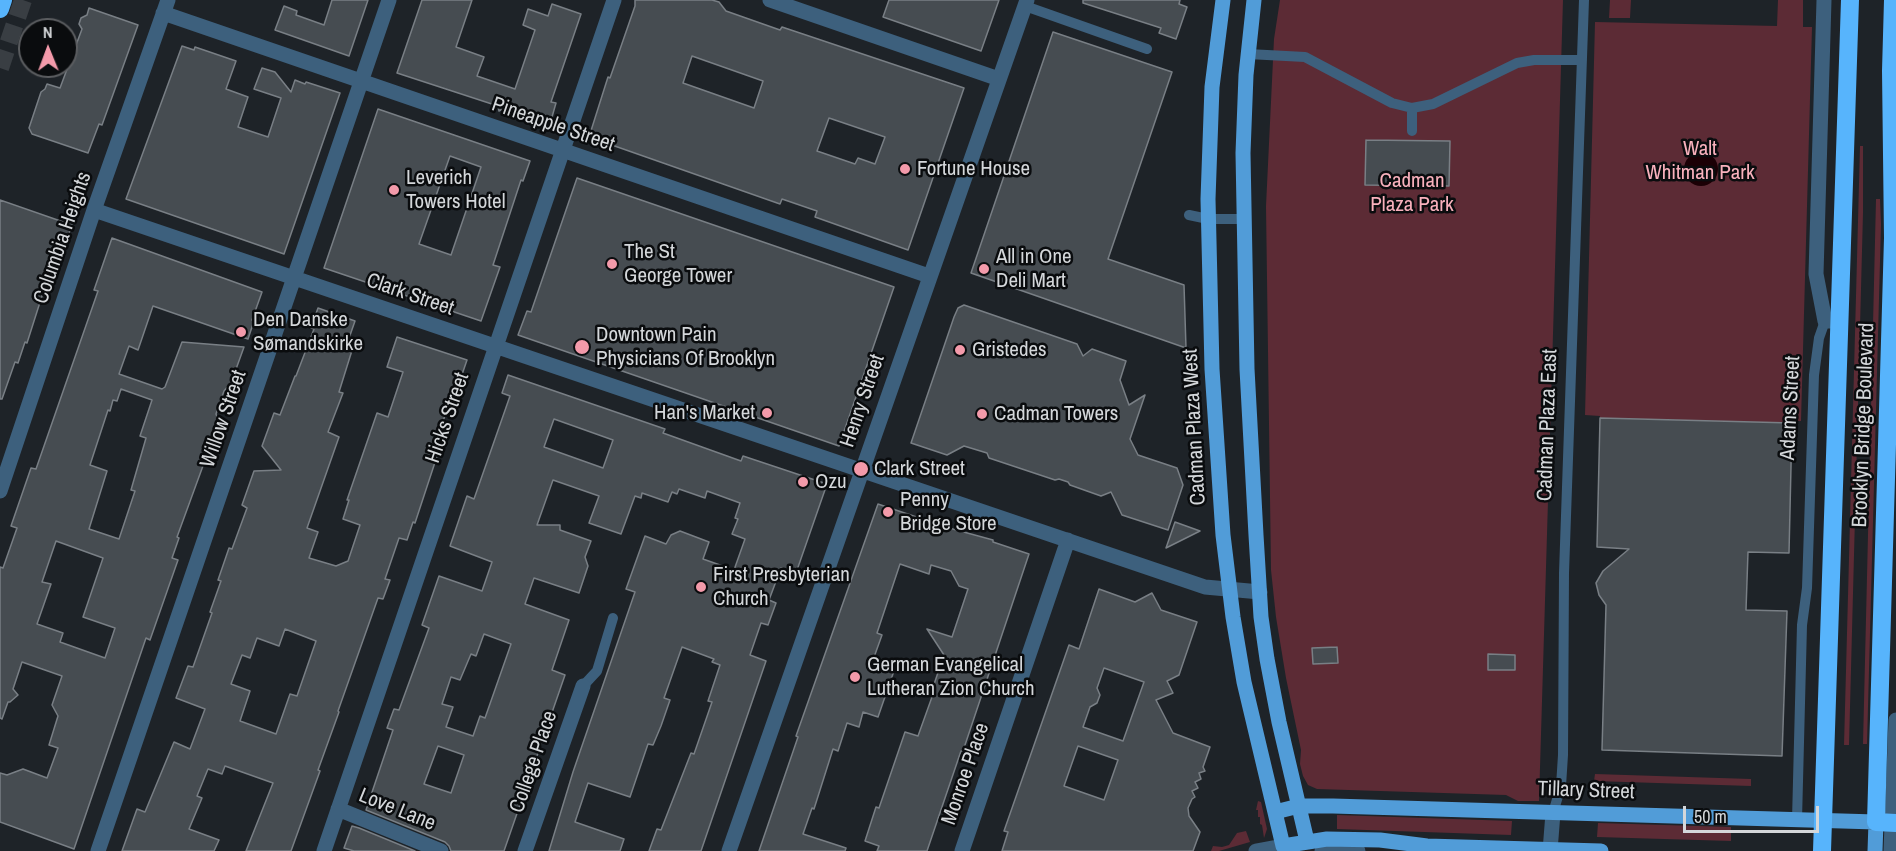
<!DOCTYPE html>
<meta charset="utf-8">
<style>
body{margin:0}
#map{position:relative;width:1896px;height:851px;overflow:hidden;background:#1e2328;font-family:"Archivo Narrow",sans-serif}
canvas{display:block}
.north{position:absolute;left:18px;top:18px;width:60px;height:60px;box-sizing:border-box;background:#0a0c0e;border:2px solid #5b5d60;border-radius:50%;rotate:359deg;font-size:16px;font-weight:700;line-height:24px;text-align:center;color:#d4d7da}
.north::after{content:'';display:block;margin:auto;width:21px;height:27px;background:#f39aaa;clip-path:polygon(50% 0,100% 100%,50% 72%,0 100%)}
.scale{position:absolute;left:1683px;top:806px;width:136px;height:27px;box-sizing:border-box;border:3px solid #d4d7da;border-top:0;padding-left:8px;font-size:18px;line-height:21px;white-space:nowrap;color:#d4d7da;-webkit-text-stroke:4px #0a0c0e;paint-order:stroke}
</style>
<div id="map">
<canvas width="1896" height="851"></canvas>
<div class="north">N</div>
<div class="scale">50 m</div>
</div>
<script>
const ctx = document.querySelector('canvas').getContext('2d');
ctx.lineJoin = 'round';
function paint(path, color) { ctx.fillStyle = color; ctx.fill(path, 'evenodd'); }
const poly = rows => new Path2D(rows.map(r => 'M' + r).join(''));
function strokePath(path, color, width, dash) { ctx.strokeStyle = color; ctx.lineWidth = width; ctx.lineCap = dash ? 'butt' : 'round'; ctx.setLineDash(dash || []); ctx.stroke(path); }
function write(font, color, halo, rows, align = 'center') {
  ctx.font = font + ' "Archivo Narrow",sans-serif'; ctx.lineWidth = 5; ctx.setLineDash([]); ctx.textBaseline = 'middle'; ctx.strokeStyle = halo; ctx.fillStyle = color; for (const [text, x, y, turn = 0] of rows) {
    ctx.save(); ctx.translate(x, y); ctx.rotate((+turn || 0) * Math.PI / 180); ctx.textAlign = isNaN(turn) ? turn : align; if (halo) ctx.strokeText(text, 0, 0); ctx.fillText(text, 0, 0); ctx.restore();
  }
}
paint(poly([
 [1280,0,1563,0,1539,801,1518,801,1506,795,1317,789,1308,785,1303,776,1300,764,1301,750,1286,678,1276,617,1271,570,1266,206,1274,39],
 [1610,0,1631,0,1630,18,1609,18],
 [1778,0,1803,0,1803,27,1812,27,1801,421,1793,421,1792,423,1600,418,1600,416,1585,415,1595,22,1777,26],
 [1860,146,1863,146,1863,213,1849,745,1844,745],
 [1876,199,1880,199,1881,224,1867,744,1863,744],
 [1595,774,1751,779,1751,786,1594,781],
 [1258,801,1261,802,1267,829,1264,838,1262,825,1260,824,1260,817,1258,817,1258,810,1256,810],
 [1337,815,1512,821,1511,835,1337,829],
 [1598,823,1731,827,1731,841,1597,837],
 [1246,831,1250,842,1219,851,1211,851,1213,846,1222,847,1229,845,1237,833]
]), '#5c2b35');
paint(poly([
 '1684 169a17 17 0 1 1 34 0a17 17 0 1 1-34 0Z'
]), '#1b0005');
const building = poly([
 [332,0,368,0,349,56,275,30,284,6,297,11,296,15,324,25,332,0],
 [422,0,472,0,456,47,484,57,477,76,515,89,535,30,523,25,528,9,548,16,552,4,581,14,551,102,556,103,550,124,530,117,525,121,523,115,504,108,499,111,498,106,397,73,422,0],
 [635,0,712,0,719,2,726,11,780,30,782,27,964,88,908,250,815,217,817,211,782,199,780,204,589,137,608,77,610,78,635,6,635,0],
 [692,56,763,81,754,108,683,83,692,56],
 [829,118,885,137,875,164,858,158,855,164,817,151,829,118],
 [889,0,999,0,981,51,883,17,889,0],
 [1083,0,1180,0,1179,4,1187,7,1176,39,1159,33,1161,28,1083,3,1083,0],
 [89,8,138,25,102,125,99,124,88,153,32,134,29,128,41,92,45,89,47,84,60,88,82,29,79,24,81,18,87,15,89,8],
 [1053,32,1172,72,1108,259,1184,285,1186,348,971,273,1053,32],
 [182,46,194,50,195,47,236,61,226,89,248,97,238,127,268,137,281,98,254,89,262,68,275,72,291,92,295,80,305,84,306,82,340,93,284,254,126,199,182,46],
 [378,109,530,161,523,181,521,180,493,265,500,267,481,321,324,268,378,109],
 [450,156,481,167,451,255,419,244,450,156],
 [1366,140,1450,141,1449,186,1365,185,1366,140],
 [577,178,894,287,839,446,518,335,527,311,531,312,577,178],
 [0,200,72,225,54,275,49,274,27,343,25,342,18,363,15,362,2,399,0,399,0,200],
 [112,238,262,292,252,320,254,321,248,339,153,306,138,350,129,346,119,374,162,389,165,387,182,342,244,347,231,383,224,391,216,414,219,422,177,537,179,538,172,558,178,560,150,640,146,638,74,849,0,822,0,773,7,775,23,769,47,778,58,748,49,745,58,716,52,705,62,676,22,662,13,689,18,695,10,702,8,702,2,719,0,718,0,567,3,568,17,528,11,526,31,468,36,469,98,291,94,290,112,238],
 [121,389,152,400,140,436,146,438,131,490,135,491,119,539,89,529,107,471,90,465,108,410,110,411,113,400,117,401,121,389],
 [56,541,103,558,83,617,115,628,105,658,60,642,63,633,37,624,51,584,42,582,56,541],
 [964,305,1077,344,1083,356,1092,349,1126,361,1120,380,1129,405,1145,395,1130,439,1138,455,1177,468,1183,485,1168,530,1122,515,1111,492,1101,496,1070,485,1068,482,1059,479,1055,480,989,458,987,453,964,446,947,455,911,443,954,317,958,308,964,305],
 [318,308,355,321,348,341,354,344,339,392,343,393,328,432,339,437,307,528,318,532,309,558,336,566,348,561,360,525,343,519,349,500,347,500,377,413,388,417,403,372,387,367,397,337,467,360,455,395,452,394,439,434,444,435,415,523,413,522,407,540,399,538,385,579,390,580,383,599,378,598,338,711,339,712,318,770,320,771,291,851,246,851,273,783,225,766,222,774,208,769,197,796,202,798,189,829,219,840,214,851,122,851,137,809,145,812,174,742,190,749,205,709,176,698,188,666,193,667,212,613,210,612,221,581,218,580,229,548,232,549,247,508,242,505,254,471,281,470,262,446,274,413,280,415,295,376,296,376,314,329,311,328,318,308],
 [285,629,316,641,297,696,290,694,276,734,240,721,250,691,231,684,242,655,250,658,257,638,279,646,285,629],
 [508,375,665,429,663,433,741,461,743,456,827,484,796,573,781,568,769,600,776,603,768,625,761,623,750,655,766,661,701,851,649,851,657,829,661,830,691,753,694,754,712,702,708,701,720,665,712,662,714,659,682,647,664,698,670,700,661,726,653,745,648,744,630,797,588,783,575,822,624,839,620,851,549,851,573,772,635,592,626,589,645,536,666,544,671,535,680,531,709,542,703,559,734,570,745,539,732,534,738,519,735,518,740,503,707,491,705,498,679,489,677,494,672,492,668,502,642,493,641,498,635,496,621,534,589,523,599,496,553,480,537,525,560,525,560,530,591,541,585,557,588,566,579,593,534,578,525,604,569,620,552,670,565,675,504,851,451,851,449,846,445,842,366,810,393,730,387,728,394,709,399,710,429,628,422,625,439,576,482,591,492,562,450,546,467,496,474,499,510,396,502,393,508,375],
 [554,419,613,440,603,468,544,447,554,419],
 [484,634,511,644,485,718,480,716,473,736,446,727,453,707,442,704,451,677,460,680,471,654,476,656,484,634],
 [438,746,464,755,451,793,424,784,438,746],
 [1600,418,1792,423,1789,553,1748,552,1746,610,1787,611,1782,756,1602,750,1606,605,1599,595,1596,583,1603,571,1629,549,1597,547,1600,418],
 [878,504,949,528,993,540,993,542,1029,554,963,751,961,751,927,851,877,851,879,846,865,841,876,807,879,808,905,732,918,736,932,697,930,696,944,655,927,629,952,637,968,589,959,586,951,571,931,565,929,574,900,564,877,633,882,635,873,660,895,668,878,717,863,712,859,727,847,723,838,751,833,749,814,809,812,808,803,834,846,848,845,851,759,851,798,737,796,736,878,504],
 [1175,522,1200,531,1166,548,1175,522],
 [1099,589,1135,602,1152,593,1161,610,1197,622,1179,675,1167,681,1173,693,1156,700,1173,733,1210,747,1203,767,1205,771,1199,773,1201,779,1195,782,1198,788,1192,791,1195,797,1192,799,1188,808,1189,816,1200,832,1193,851,1002,851,1008,832,1004,831,1069,645,1079,649,1099,589],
 [1104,668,1144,682,1123,741,1083,727,1090,707,1097,703,1100,695,1097,688,1104,668],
 [1078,746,1118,760,1104,800,1064,786,1078,746],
 [1337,647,1338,663,1313,664,1312,648,1337,647],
 [1488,654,1515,655,1515,670,1488,670,1488,654],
 [352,826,359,828,415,851,354,851,344,848,352,826]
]);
paint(building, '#464c51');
strokePath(building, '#797f85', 1.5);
strokePath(poly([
 [0,68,23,0]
]), '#393e43', 18, [18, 9]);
strokePath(poly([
 [1025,6,1147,49],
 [1248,54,1305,57,1392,103,1412,108,1433,104,1517,63,1534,60,1582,60],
 [1412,131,1412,108],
 [1189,215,1208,219,1244,219],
 [583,686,597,671,613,618],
 [1553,813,1561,786,1563,755,1564,573,1584,0],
 [1797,820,1802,625,1807,588,1814,375,1819,338,1825,321]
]), '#3d607d', 10);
strokePath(poly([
 [770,0,999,79],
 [1824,0,1816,274,1825,321,1838,321],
 [163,13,929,276],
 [94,210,1205,587,1260,592],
 [0,491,94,210,168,0],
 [338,809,441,851],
 [98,851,389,0],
 [324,851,614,0],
 [525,851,583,686],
 [729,851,1027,0],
 [962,851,1068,540],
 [1256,851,1283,846],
 [1322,851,1323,849,1358,851],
 [1550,851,1553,813],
 [1891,851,1896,720]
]), '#3d607d', 15);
strokePath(poly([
 [1223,0,1212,87,1208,199,1212,369,1223,535,1233,617,1244,682,1283,846,1327,839,1380,840,1427,846,1601,851],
 [1254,0,1246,75,1243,153,1247,369,1256,535,1261,617,1267,659,1279,722,1307,841],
 [1275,812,1299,806,1333,806,1876,822,1875,851]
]), '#519cd8', 15);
strokePath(poly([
 [1893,0,1891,71,1893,238,1876,822,1896,823],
 [0,9,3,0],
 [1822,851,1850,0]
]), '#57b4fc', 18);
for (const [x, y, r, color] of [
 [905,169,6,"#f39aaa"],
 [394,190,6,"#f39aaa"],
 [612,264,6,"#f39aaa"],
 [984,269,6,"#f39aaa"],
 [241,332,6,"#f39aaa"],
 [582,347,8,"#f39aaa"],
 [960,350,6,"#f39aaa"],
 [767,413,6,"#f39aaa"],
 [982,414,6,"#f39aaa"],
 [861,469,8,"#f39aaa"],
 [803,482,6,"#f39aaa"],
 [888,512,6,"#f39aaa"],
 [701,587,6,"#f39aaa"],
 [855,677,6,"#f39aaa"]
]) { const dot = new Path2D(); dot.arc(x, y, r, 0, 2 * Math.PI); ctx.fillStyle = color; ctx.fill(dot); strokePath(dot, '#0a0c0e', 2); }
write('21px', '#d4d7da', '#0a0c0e', [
 ["Pineapple Street",553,125,19],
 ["Columbia Heights",63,238,-71],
 ["Clark Street",410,295,19],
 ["Henry Street",863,401,-71],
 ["Adams Street",1791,408,-87],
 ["Hicks Street",448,418,-71],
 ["Willow Street",224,419,-71],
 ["Cadman Plaza East",1548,425,-88],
 ["Brooklyn Bridge Boulevard",1864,425,-88],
 ["Cadman Plaza West",1195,427,-93],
 ["College Place",534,762,-71],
 ["Monroe Place",966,774,-71],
 ["Tillary Street",1586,791,2],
 ["Love Lane",397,810,22]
]);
write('21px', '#f9b1bd', '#0a0c0e', [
 ["Walt",1700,149],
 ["Whitman Park",1700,173],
 ["Cadman",1412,181],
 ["Plaza Park",1412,205]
]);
write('21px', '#d4d7da', '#0a0c0e', [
 ["Fortune House",917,169],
 ["Leverich",406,178],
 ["Towers Hotel",406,202],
 ["The St",624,252],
 ["George Tower",624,276],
 ["All in One",996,257],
 ["Deli Mart",996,281],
 ["Den Danske",253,320],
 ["Sømandskirke",253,344],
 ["Downtown Pain",596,335],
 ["Physicians Of Brooklyn",596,359],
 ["Gristedes",972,350],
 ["Han's Market",755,413,"right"],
 ["Cadman Towers",994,414],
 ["Clark Street",874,469],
 ["Ozu",815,482],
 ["Penny",900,500],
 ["Bridge Store",900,524],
 ["First Presbyterian",713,575],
 ["Church",713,599],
 ["German Evangelical",867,665],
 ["Lutheran Zion Church",867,689]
], 'left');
</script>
